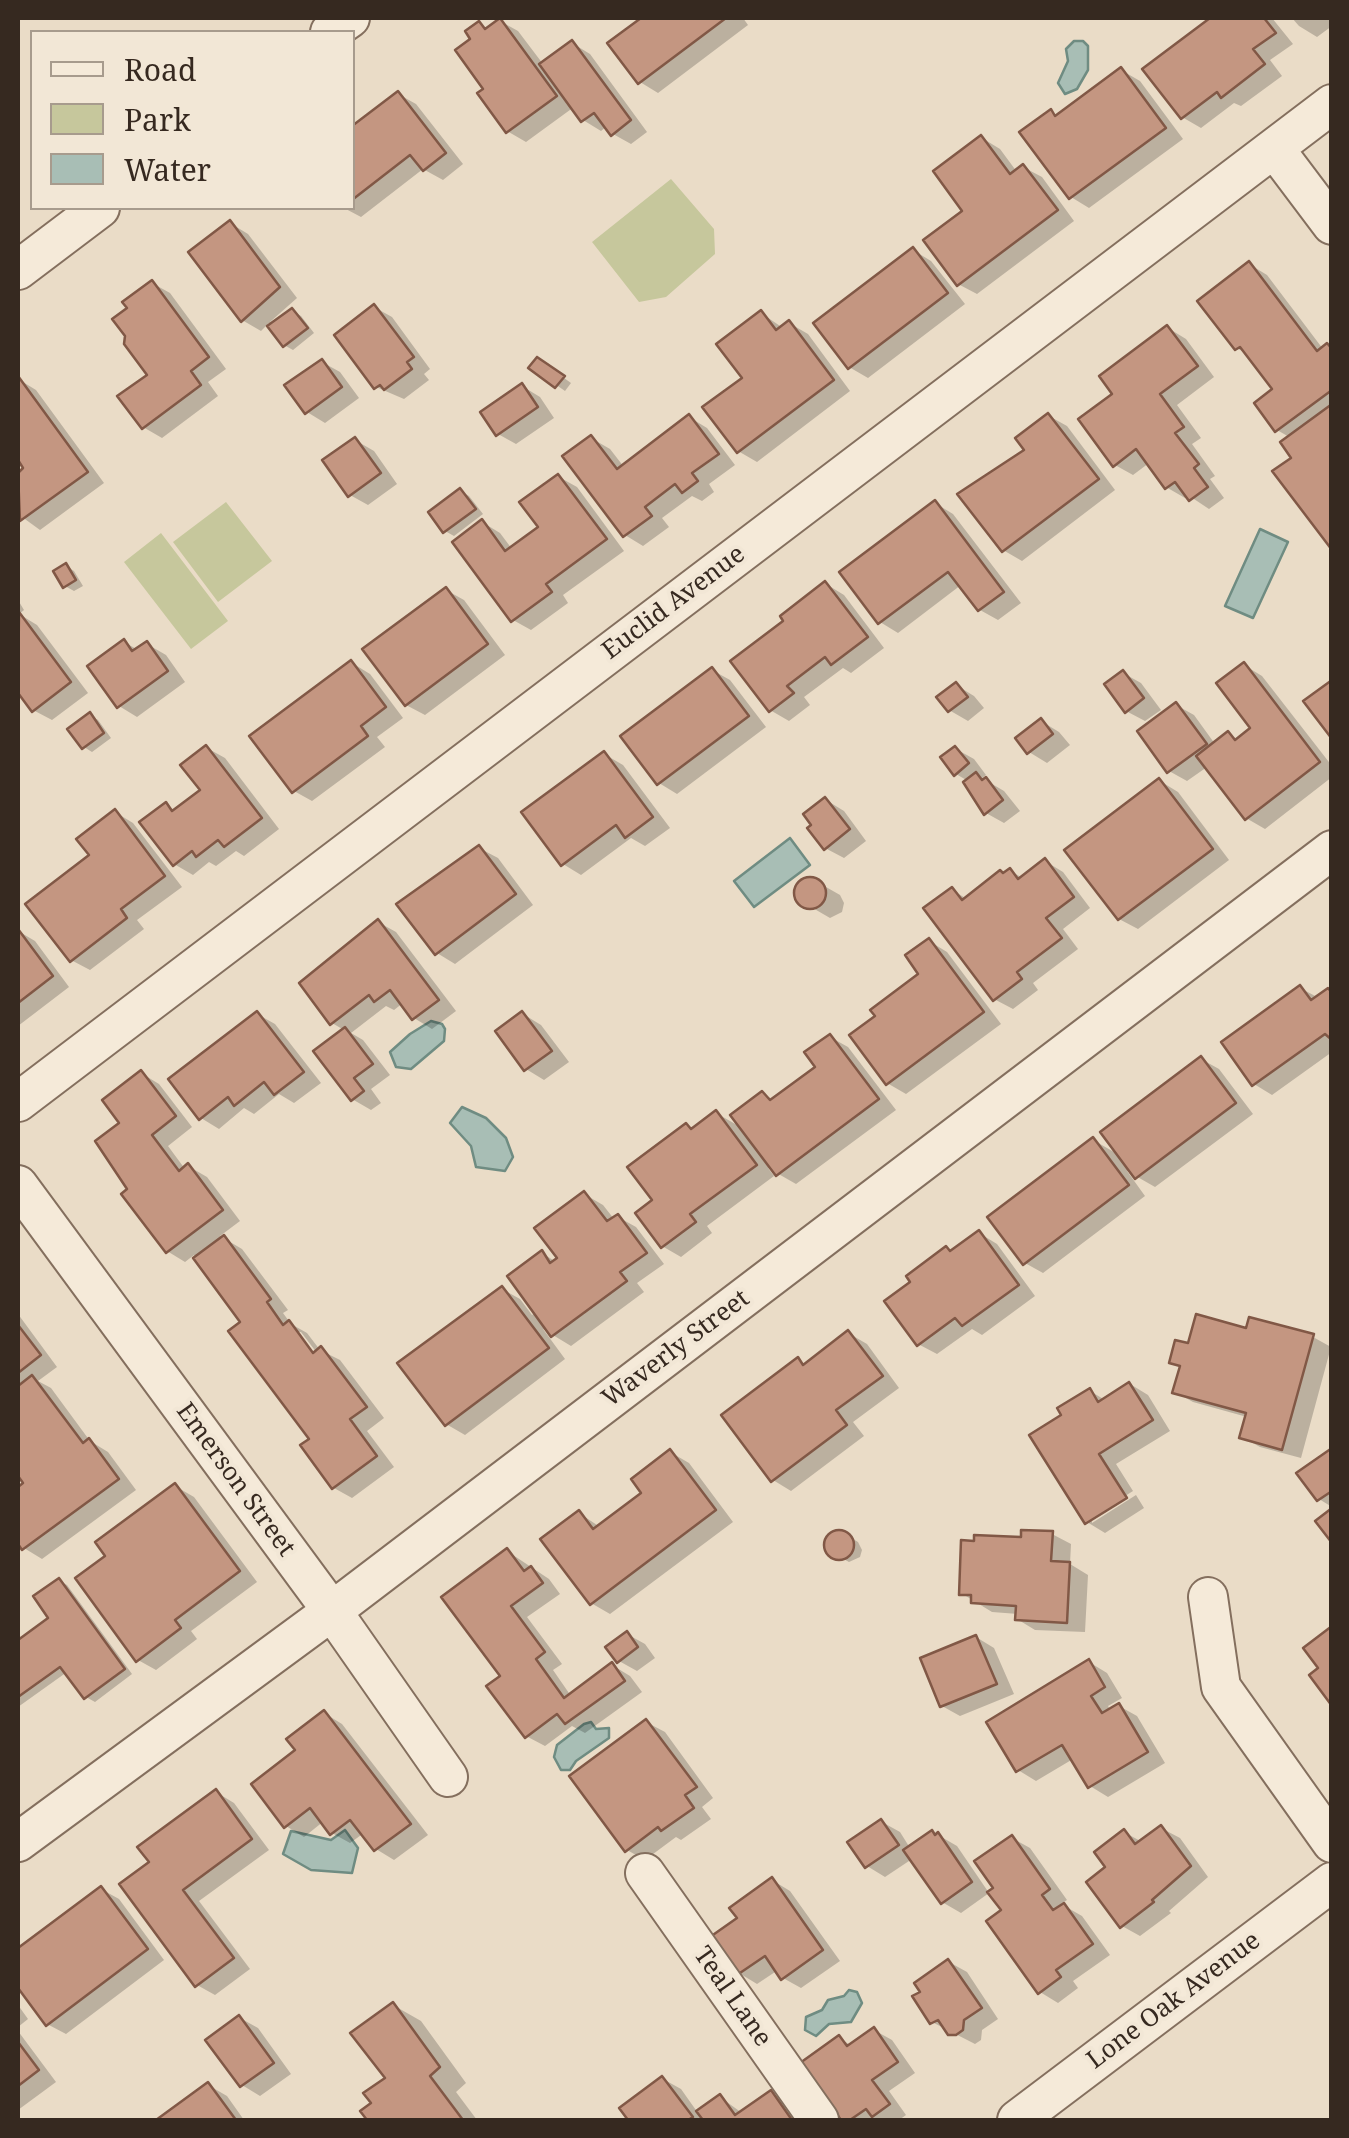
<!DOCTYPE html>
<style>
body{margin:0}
#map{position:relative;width:1349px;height:2138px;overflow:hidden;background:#eadcc7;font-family:"Noto Serif",serif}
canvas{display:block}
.frame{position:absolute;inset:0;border:20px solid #362920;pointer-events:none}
.legend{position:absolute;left:30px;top:30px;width:325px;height:180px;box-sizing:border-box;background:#f2e7d6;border:2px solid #a79b8d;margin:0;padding:12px 18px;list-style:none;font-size:30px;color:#362920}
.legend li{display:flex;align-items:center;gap:20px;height:50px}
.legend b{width:50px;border:2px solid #a79b8d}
</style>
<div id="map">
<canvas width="1349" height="2138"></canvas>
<div class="frame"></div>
<ul class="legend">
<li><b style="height:12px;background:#f5ead9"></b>Road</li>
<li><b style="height:28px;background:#c6c79c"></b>Park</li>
<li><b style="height:28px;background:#a8beb5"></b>Water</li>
</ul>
</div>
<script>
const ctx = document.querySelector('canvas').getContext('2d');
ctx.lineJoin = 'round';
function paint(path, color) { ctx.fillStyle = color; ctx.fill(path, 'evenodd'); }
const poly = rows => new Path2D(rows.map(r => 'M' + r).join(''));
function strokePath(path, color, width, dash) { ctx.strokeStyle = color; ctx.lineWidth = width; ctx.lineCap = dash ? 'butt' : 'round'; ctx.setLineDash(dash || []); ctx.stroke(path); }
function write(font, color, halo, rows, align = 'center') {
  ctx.font = font + ' "Noto Serif",serif'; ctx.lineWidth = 8; ctx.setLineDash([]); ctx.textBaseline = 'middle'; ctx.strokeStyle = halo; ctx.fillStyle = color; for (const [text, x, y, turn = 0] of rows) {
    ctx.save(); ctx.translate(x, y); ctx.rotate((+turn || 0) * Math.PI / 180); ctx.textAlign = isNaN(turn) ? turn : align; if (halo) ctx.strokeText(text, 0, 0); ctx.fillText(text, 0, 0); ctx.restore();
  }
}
paint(poly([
 [671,179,714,229,715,254,666,297,639,302,592,242],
 [226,502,272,561,218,602,173,542],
 [161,533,228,621,191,649,124,562]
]), '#c6c79c');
const water = poly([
 [1074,41,1083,41,1088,46,1088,70,1077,89,1065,94,1058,83,1068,61,1066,49,1074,41],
 [1260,529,1288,542,1253,618,1225,606,1260,529],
 [790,838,810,865,754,907,734,881,790,838],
 [431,1021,442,1024,445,1029,444,1041,411,1069,396,1067,390,1052,410,1034,431,1021],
 [462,1107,486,1118,506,1138,513,1157,505,1171,476,1167,471,1146,450,1123,462,1107],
 [591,1722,596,1729,609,1728,609,1738,576,1761,570,1770,561,1770,554,1757,557,1745,584,1724,591,1722],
 [345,1830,358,1848,352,1873,311,1870,283,1854,291,1831,331,1840,345,1830],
 [849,1990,857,1992,862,2003,851,2022,829,2024,816,2036,805,2030,806,2017,822,2010,828,2000,844,1996,849,1990]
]);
paint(water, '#a8beb5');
strokePath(water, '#6f8c82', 2.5);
paint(poly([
 [646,18,743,18,748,25,658,93,640,82,611,44],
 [1215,18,1272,18,1293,44,1270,60,1282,76,1241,106,1234,103,1201,128,1182,117,1146,70],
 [1292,18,1332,18,1332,26,1317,37,1299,26],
 [500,21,518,31,543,64,572,43,590,54,647,132,631,144,613,134,607,126,601,131,583,120,574,107,526,142,507,131,486,90,474,39,479,24,488,29],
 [1121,70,1140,81,1183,139,1089,208,1071,197,1051,112,1058,116],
 [398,94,416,104,463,164,443,180,423,169,361,217,344,208,352,208,352,129],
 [982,138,1000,149,1017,172,1023,167,1042,177,1074,221,977,294,958,284,966,211],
 [230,223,248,234,297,298,270,322,272,325,292,311,301,316,314,333,293,350,284,345,269,323,261,331,242,320],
 [913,250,931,261,965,304,868,378,849,367],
 [1249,264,1267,275,1323,349,1332,349,1332,546,1295,458,1291,438,1277,430,1276,390,1250,356,1237,348],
 [152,283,170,293,226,369,208,382,218,396,162,438,143,427,150,375,128,336],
 [374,307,392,317,430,369,424,374,429,380,404,399,376,387],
 [761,313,783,328,789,323,808,334,850,391,757,462,738,451,745,378],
 [1168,328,1186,339,1214,377,1177,405,1201,438,1192,444,1215,476,1210,479,1224,498,1209,509,1188,495,1185,498,1166,487,1149,463,1133,475,1115,465],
 [322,362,340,372,359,398,325,423,307,412],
 [546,365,571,383,565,391,532,368],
 [18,379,36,390,104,483,40,530,18,514,18,476,27,469,18,456],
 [522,386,540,397,554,418,516,444,498,434],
 [1049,416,1067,426,1115,490,1022,561,1003,550],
 [689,417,707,428,735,465,709,484,714,492,702,501,692,496,662,518,669,527,643,546,625,535,591,438,610,449,624,467],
 [355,440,374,451,397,484,368,505,350,495],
 [559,477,577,487,624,551,563,595,568,603,531,630,513,620,482,522,500,533,512,549,541,528],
 [460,491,469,496,483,514,454,536,445,531],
 [935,503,953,514,1021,603,998,620,980,610,961,585,898,633,880,622],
 [66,566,74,571,83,586,74,591,65,586],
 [826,584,844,595,884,648,851,673,843,668,804,697,810,705,789,721,770,710,786,621],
 [446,590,464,600,505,655,425,715,406,705],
 [18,600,24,610,19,614,37,625,88,693,52,720,33,710,18,689],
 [124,642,138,650,147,644,166,655,185,682,137,717,119,706],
 [352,663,370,674,403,718,377,737,385,747,312,801,294,791],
 [1244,665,1262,676,1332,766,1332,777,1265,829,1246,818,1207,767,1187,781,1169,771,1176,705,1194,715,1215,744,1228,734,1239,740,1254,728],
 [712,670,730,680,766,727,677,794,659,783],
 [1123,673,1141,683,1161,710,1145,721,1126,711],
 [956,685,974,696,984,708,968,721,949,710],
 [90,715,98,720,111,738,92,752,84,747],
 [1041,721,1059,732,1070,745,1047,763,1029,752],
 [207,748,225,758,279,829,244,856,236,851,216,866,209,862,193,875,174,864,166,805,176,811,203,790],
 [956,749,974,759,986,775,982,778,1004,791,1020,811,1004,823,986,813,968,781,956,774],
 [604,754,623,765,670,828,645,846,631,838,581,875,563,864],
 [1160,781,1178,792,1229,860,1138,929,1119,919],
 [826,800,844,811,866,841,844,858,825,848],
 [115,812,133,823,182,887,137,920,144,929,90,970,71,960,93,856],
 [479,848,498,858,533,905,455,964,437,953,400,904],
 [1045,861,1063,872,1090,908,1063,929,1078,949,1033,983,1038,990,1013,1009,994,999,952,890,967,899,1010,871,1023,878],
 [812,879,840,895,844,903,842,912,830,918,799,900,797,892,800,884],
 [378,922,396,932,456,1011,432,1029,414,1018,403,1003,394,1010,386,1006,351,1033,363,1040,390,1075,371,1089,381,1103,371,1110,352,1099,344,1030,332,1023],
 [18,931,35,941,69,987,18,1026],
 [929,941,947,952,1001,1024,906,1094,887,1083,878,1016,922,974],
 [1300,988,1319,998,1332,993,1332,1052,1272,1095,1254,1084],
 [257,1014,275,1024,321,1083,294,1103,279,1094,254,1114,244,1108,219,1129,201,1118],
 [523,1014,541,1025,569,1062,544,1080,526,1069],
 [830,1037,848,1047,896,1110,796,1184,768,1168,774,1176,707,1226,712,1233,681,1257,662,1246,656,1200,693,1130,716,1113,744,1129,763,1094,774,1100,818,1067],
 [1201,1059,1219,1069,1253,1114,1155,1187,1127,1171,1145,1196,1043,1273,1025,1263,1093,1140,1121,1156],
 [141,1073,159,1084,192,1127,168,1146,185,1169,188,1166,207,1177,240,1221,220,1236,242,1249,288,1310,283,1313,291,1324,307,1333,320,1350,340,1360,384,1418,367,1431,394,1467,352,1498,334,1488,303,1446,312,1439,244,1322,194,1255,185,1262,167,1251,130,1190,123,1124],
 [295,1332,301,1332,323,1361,319,1364],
 [584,1194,603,1205,614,1219,618,1217,636,1227,664,1264,637,1283,644,1292,571,1346,543,1329,565,1359,465,1435,446,1424,502,1289,520,1299,532,1315,536,1312,542,1253,556,1262],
 [979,1233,997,1244,1035,1296,982,1335,972,1329,937,1354,918,1344,952,1253],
 [18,1314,57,1367,38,1381,51,1388,90,1441,108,1452,136,1490,42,1559,24,1548,18,1540,18,1490,26,1484,18,1472],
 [1248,1331,1313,1337,1331,1347,1301,1458,1260,1447,1242,1437,1247,1417,1193,1402,1175,1392,1182,1367,1172,1361,1190,1347],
 [848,1333,867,1344,899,1388,853,1422,864,1436,791,1491,773,1480,798,1360,807,1365],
 [1130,1384,1148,1395,1170,1431,1116,1464,1133,1491,1092,1517,1092,1523,1136,1495,1144,1508,1105,1533,1087,1522,1065,1416,1090,1391,1105,1400],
 [1332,1450,1332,1507,1319,1499],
 [670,1452,689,1463,733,1522,610,1614,591,1603,579,1513,600,1527,645,1494],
 [175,1486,194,1497,257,1582,191,1631,197,1639,156,1670,138,1660],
 [841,1532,858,1542,862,1550,860,1557,849,1562,829,1551,827,1544,834,1534],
 [1052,1534,1071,1544,1070,1564,1088,1575,1085,1632,1035,1630,1017,1619,1018,1614,992,1612,961,1593,1024,1540],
 [507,1551,549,1579,560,1594,527,1617,562,1664,553,1670,571,1696,612,1665,630,1676,642,1692,585,1733,572,1726,545,1746,526,1736,503,1676],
 [59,1581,67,1585,132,1674,95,1702,86,1697,67,1672,18,1707,18,1643,51,1618],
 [627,1634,645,1644,655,1658,637,1671,619,1661],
 [976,1637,994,1648,1014,1694,960,1716,942,1706],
 [1089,1662,1107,1673,1122,1698,1108,1706,1111,1711,1119,1706,1137,1716,1165,1763,1108,1797,1090,1786,1073,1759,1036,1781,1018,1770],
 [324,1713,342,1724,428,1835,394,1860,376,1849,364,1833,350,1843,332,1833,324,1821,304,1837,286,1826,299,1751],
 [646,1722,665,1732,713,1798,702,1807,711,1819,681,1840,676,1837,645,1860,627,1850],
 [216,1792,234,1803,269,1850,199,1901,250,1969,215,1995,197,1985,152,1862],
 [882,1822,900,1832,910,1848,938,1835,957,1846,989,1893,961,1913,942,1902,912,1859,885,1877,867,1866],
 [1161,1828,1180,1838,1208,1877,1169,1911,1171,1913,1140,1936,1122,1926,1108,1868,1124,1832,1142,1842],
 [1012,1838,1030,1848,1067,1900,1061,1904,1082,1916,1110,1955,1073,1981,1078,1988,1058,2003,1040,1992,1004,1911],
 [772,1880,790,1891,840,1961,801,1988,783,1978,778,1970,757,1984,739,1973,740,1918],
 [101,1889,119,1899,164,1960,66,2034,47,2024,18,1984,18,1951],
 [949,1962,967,1972,998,2019,982,2030,981,2040,975,2044,932,2022],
 [18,2005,28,2019,18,2027],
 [393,2005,421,2021,466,2083,456,2092,477,2120,370,2120,364,2112,374,2104,389,2078],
 [240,2018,258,2028,291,2074,260,2096,242,2085],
 [874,2030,892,2040,915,2073,889,2091,906,2115,899,2120,844,2120,803,2064,839,2038,852,2046],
 [18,2031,56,2082,18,2110],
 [663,2079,681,2089,698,2113,720,2097,742,2113,771,2093,789,2104,801,2120,631,2120,622,2108],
 [208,2085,227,2096,244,2120,161,2120]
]), '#0003');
const building = poly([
 [500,18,557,96,506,133,477,93,483,89,455,50,470,39,465,31,479,21,485,29,500,18],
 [641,18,726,18,638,84,607,43,641,18],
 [1210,18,1264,18,1276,33,1253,49,1265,64,1221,98,1217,92,1181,119,1142,69,1210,18],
 [572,40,631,120,611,136,594,113,581,122,539,64,572,40],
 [1121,67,1166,128,1069,199,1019,132,1051,109,1055,116,1121,67],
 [398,91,446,153,423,171,410,155,352,200,352,126,398,91],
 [981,135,1010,174,1023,164,1058,210,957,286,923,240,962,211,933,171,981,135],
 [230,220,280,287,241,322,188,252,230,220],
 [913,247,948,293,848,369,813,323,913,247],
 [1249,261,1317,351,1327,343,1332,349,1332,390,1275,432,1254,403,1272,389,1240,347,1235,350,1197,301,1249,261],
 [152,280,209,357,191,371,201,385,142,429,117,396,147,375,124,344,125,336,112,319,127,308,122,302,152,280],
 [374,304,414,357,407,362,412,369,384,390,380,385,374,389,334,335,374,304],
 [292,308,308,328,283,347,267,326,292,308],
 [761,310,776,330,789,320,834,380,737,453,702,407,742,378,716,344,761,310],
 [1167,325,1198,366,1160,394,1184,427,1175,433,1199,464,1194,468,1208,487,1189,501,1175,482,1165,489,1136,449,1113,467,1078,419,1112,394,1099,376,1167,325],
 [537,357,565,376,555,388,528,368,537,357],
 [322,359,342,387,305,414,284,385,322,359],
 [18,376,88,472,20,521,18,473,23,468,18,460,18,376],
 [522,383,538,407,496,436,480,412,522,383],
 [1332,404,1332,550,1272,471,1291,458,1280,442,1332,404],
 [1048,413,1099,479,1002,552,957,494,1024,450,1015,438,1048,413],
 [689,414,719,454,692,473,698,481,682,493,675,484,645,507,652,516,623,537,562,456,591,435,617,469,689,414],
 [355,437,381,473,348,497,322,460,355,437],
 [558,474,607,539,546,584,552,592,511,622,452,542,482,519,505,551,538,527,519,502,558,474],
 [460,488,476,509,443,533,428,512,460,488],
 [935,500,1004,592,978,611,948,572,878,624,839,572,935,500],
 [66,563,76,580,63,588,53,571,66,563],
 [825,581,868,637,831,665,825,657,787,686,794,693,769,712,730,661,783,621,780,616,825,581],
 [446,587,488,644,405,706,362,649,446,587],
 [19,612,71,682,32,712,18,693,19,612],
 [124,639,132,651,147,641,168,671,117,708,87,666,124,639],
 [351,660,386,707,361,726,368,736,292,793,249,736,351,660],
 [1244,662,1320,762,1245,820,1196,756,1228,731,1235,740,1250,728,1216,683,1244,662],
 [712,667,749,716,657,785,620,736,712,667],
 [1123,670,1144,698,1125,713,1104,684,1123,670],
 [1332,680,1332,739,1303,701,1332,680],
 [956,682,968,697,948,712,936,697,956,682],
 [1176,702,1207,744,1167,773,1137,731,1176,702],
 [90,712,104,733,82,749,67,729,90,712],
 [1041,718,1053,734,1027,754,1015,738,1041,718],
 [206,745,262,818,224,847,218,840,196,857,192,851,173,866,139,822,166,802,172,811,200,790,180,765,206,745],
 [955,746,969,763,954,776,940,757,955,746],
 [604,751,653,817,625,838,616,825,561,866,521,812,604,751],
 [976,772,982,780,986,777,1003,800,984,815,963,782,976,772],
 [1159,778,1213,849,1118,920,1064,850,1159,778],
 [825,797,850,829,824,850,807,828,811,825,803,814,825,797],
 [115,809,165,876,121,909,127,918,70,962,25,904,89,855,76,839,115,809],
 [479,845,516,894,435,955,396,904,479,845],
 [1045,858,1074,897,1046,918,1062,938,1017,972,1022,979,993,1001,923,908,952,887,962,900,1000,870,1003,873,1010,868,1018,879,1045,858],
 '794 893a16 16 0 1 1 32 0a16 16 0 1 1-32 0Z',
 [378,919,439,1000,412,1020,390,990,374,1002,369,995,330,1025,299,983,378,919],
 [18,929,53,976,18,1003,18,929],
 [929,938,984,1012,886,1085,849,1035,875,1016,870,1010,918,974,905,955,929,938],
 [1300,985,1311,1000,1328,988,1332,993,1332,1040,1325,1034,1252,1086,1221,1042,1300,985],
 [257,1011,304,1072,274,1095,264,1082,234,1106,228,1097,199,1120,168,1079,257,1011],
 [522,1011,552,1051,524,1071,495,1031,522,1011],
 [345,1027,373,1064,354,1078,364,1091,351,1101,313,1051,345,1027],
 [830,1034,879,1099,776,1176,730,1115,762,1091,770,1100,815,1067,804,1052,830,1034],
 [1201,1056,1236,1103,1135,1179,1100,1132,1201,1056],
 [141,1070,176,1116,152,1135,179,1171,188,1163,223,1210,166,1253,121,1194,127,1189,95,1141,119,1123,102,1100,141,1070],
 [716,1110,757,1165,690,1214,696,1222,661,1248,635,1213,652,1200,627,1167,686,1123,691,1129,716,1110],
 [1093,1137,1129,1185,1023,1265,987,1217,1093,1137],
 [584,1191,607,1221,618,1214,647,1253,620,1272,627,1281,551,1337,507,1276,542,1250,550,1263,557,1258,534,1228,584,1191],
 [979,1230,1019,1285,962,1326,955,1318,917,1346,884,1301,910,1282,906,1276,946,1246,950,1251,979,1230],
 [224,1235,271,1299,267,1302,283,1325,289,1320,313,1353,321,1346,367,1407,350,1419,377,1456,332,1489,300,1445,309,1439,228,1331,240,1322,193,1258,224,1235],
 [502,1286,549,1348,445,1426,397,1363,502,1286],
 [1196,1314,1246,1328,1249,1317,1314,1334,1282,1450,1239,1438,1246,1413,1172,1393,1180,1366,1169,1363,1175,1340,1188,1343,1196,1314],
 [18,1325,41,1355,18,1373,18,1325],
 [848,1330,883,1376,836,1410,847,1425,771,1482,721,1415,798,1357,803,1365,848,1330],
 [32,1375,83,1443,89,1438,119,1479,22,1550,18,1544,18,1487,23,1483,18,1476,18,1386,32,1375],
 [1129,1382,1153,1420,1099,1454,1127,1498,1085,1524,1029,1435,1061,1415,1057,1408,1090,1388,1098,1402,1129,1382],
 [1332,1448,1332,1491,1317,1501,1296,1473,1332,1448],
 [670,1449,716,1510,590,1605,540,1539,579,1510,593,1529,641,1493,631,1479,670,1449],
 [175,1483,240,1571,175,1620,181,1628,136,1662,75,1578,105,1556,95,1542,175,1483],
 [1332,1508,1332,1543,1315,1521,1332,1508],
 [1021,1530,1053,1531,1051,1561,1070,1562,1067,1623,1015,1620,1016,1606,971,1603,971,1595,959,1595,961,1540,974,1541,974,1535,1021,1537,1021,1530],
 '824 1545a15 15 0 1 1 30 0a15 15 0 1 1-30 0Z',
 [507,1548,524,1571,531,1566,543,1583,511,1606,545,1652,536,1659,564,1698,612,1662,625,1681,565,1724,557,1714,525,1738,486,1686,500,1676,441,1597,507,1548],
 [59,1578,125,1669,84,1699,60,1667,18,1697,18,1640,48,1618,33,1596,59,1578],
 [1332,1626,1332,1706,1309,1675,1318,1668,1303,1648,1332,1626],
 [627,1631,638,1647,617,1663,605,1647,627,1631],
 [976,1635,997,1684,940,1707,920,1658,976,1635],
 [1089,1659,1105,1687,1091,1696,1102,1713,1119,1703,1148,1752,1088,1788,1062,1745,1016,1772,986,1722,1089,1659],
 [324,1710,411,1824,374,1851,350,1820,330,1835,310,1808,284,1828,251,1784,295,1750,286,1739,324,1710],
 [646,1719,697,1787,685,1795,694,1808,661,1831,658,1827,625,1852,569,1776,646,1719],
 [216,1789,252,1839,183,1890,234,1958,195,1987,119,1884,149,1862,137,1847,216,1789],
 [881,1819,899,1845,865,1868,847,1842,881,1819],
 [1161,1825,1191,1866,1152,1900,1154,1902,1120,1928,1086,1882,1105,1867,1094,1852,1124,1829,1135,1844,1161,1825],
 [932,1830,935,1835,938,1832,972,1882,941,1904,903,1850,932,1830],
 [1012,1835,1050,1889,1042,1895,1053,1910,1064,1903,1093,1944,1056,1970,1061,1977,1038,1994,986,1921,1001,1910,987,1892,993,1888,974,1861,1012,1835],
 [772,1877,823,1950,781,1980,765,1956,737,1975,710,1937,737,1918,729,1908,772,1877],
 [101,1886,148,1949,46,2026,18,1988,18,1948,101,1886],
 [948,1959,982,2008,964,2020,963,2030,956,2035,948,2035,938,2020,930,2024,912,1996,920,1992,914,1983,948,1959],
 [393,2002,440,2067,430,2076,463,2120,367,2120,360,2111,371,2103,363,2093,385,2078,350,2033,393,2002],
 [239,2015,274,2063,240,2087,205,2040,239,2015],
 [874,2027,898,2062,872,2080,890,2104,872,2117,866,2109,850,2120,841,2120,800,2063,839,2035,847,2046,874,2027],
 [18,2042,39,2070,18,2086,18,2042],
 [662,2076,693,2117,688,2120,628,2120,619,2108,662,2076],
 [208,2082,236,2120,156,2120,208,2082],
 [771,2090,792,2120,703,2120,696,2111,720,2094,735,2115,771,2090]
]);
paint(building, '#c49681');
strokePath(building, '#815846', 2.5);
const minor = poly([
 [330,32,350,18],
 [1274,148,1332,225],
 [18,270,100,208],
 [18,1102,1332,104],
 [18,1185,332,1611,448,1777],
 [1208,1597,1221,1687,1332,1843],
 [18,1842,332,1611,1332,850],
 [645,1873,819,2120],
 [1017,2120,1332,1882]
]);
strokePath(minor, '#846f5e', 42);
strokePath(minor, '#f5ead9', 38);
write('25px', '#362920', '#f2e7d6', [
 ["Euclid Avenue",674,603,-37],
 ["Waverly Street",676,1349,-37],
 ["Emerson Street",235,1480,54],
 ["Teal Lane",732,1997,55],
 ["Lone Oak Avenue",1174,2001,-37]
]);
</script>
